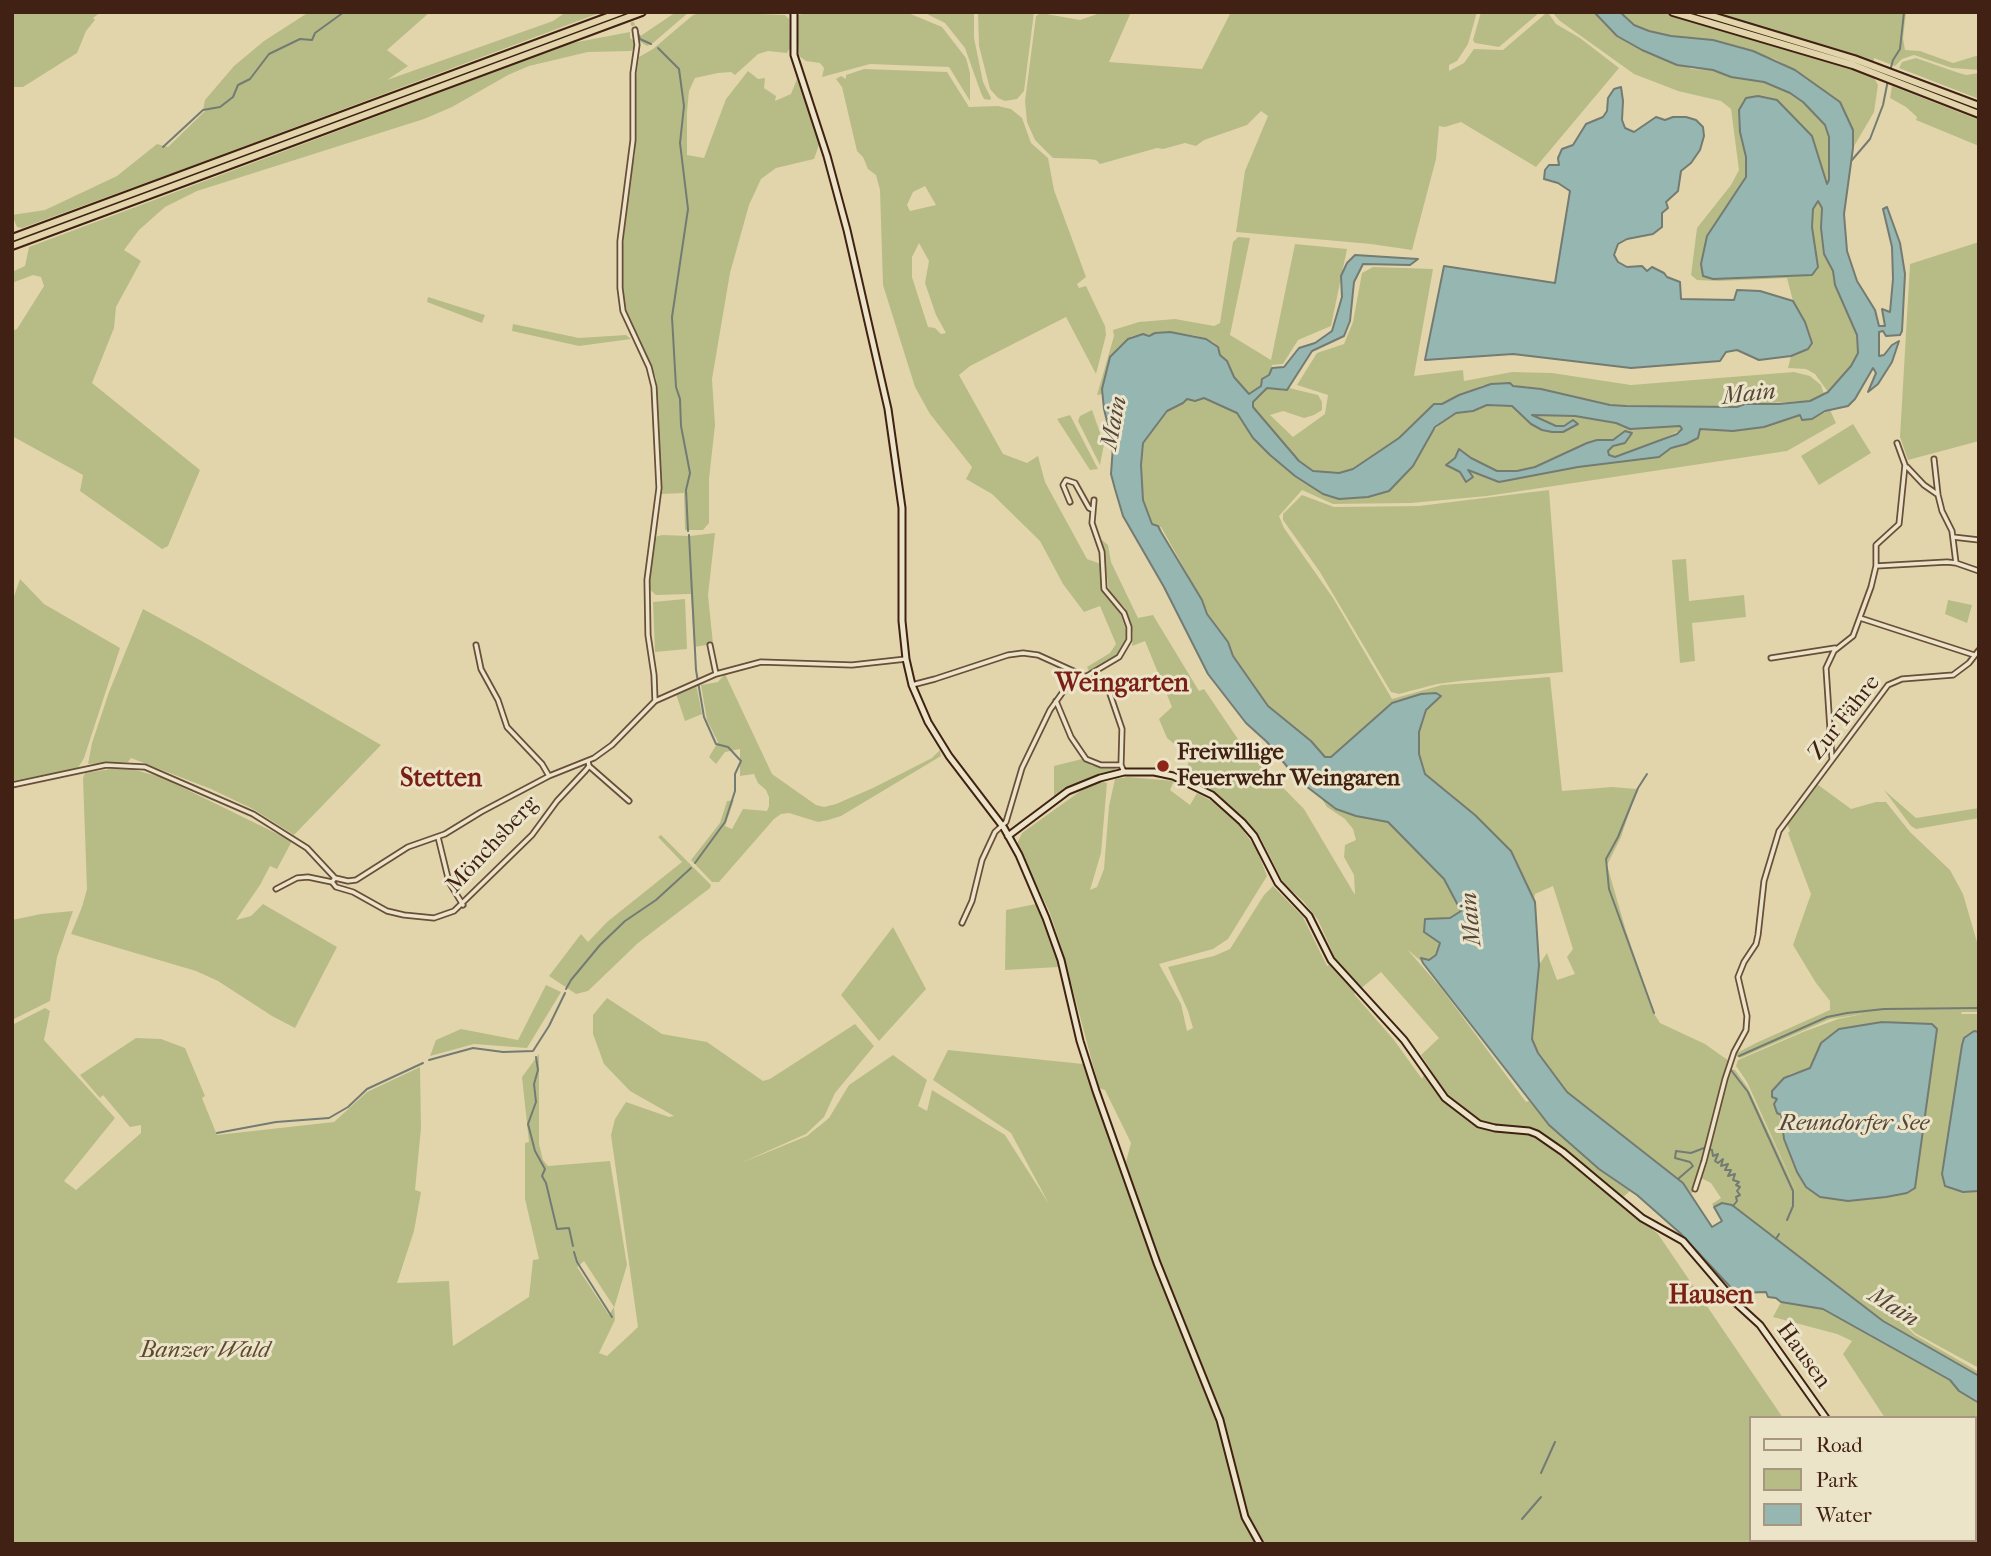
<!DOCTYPE html>
<meta charset="utf-8">
<style>
body{margin:0}
#map{position:relative;width:1991px;height:1556px;overflow:hidden;background:#e2d5ac;font-family:"IM FELL French Canon",serif}
canvas{display:block}
.frame{position:absolute;inset:0;border:14px solid #412113;pointer-events:none}
.legend{position:absolute;left:1749px;top:1416px;width:228px;height:126px;box-sizing:border-box;background:#ece4c9;border:2px solid #a89680;margin:0;padding:9px 12px;list-style:none;font-size:21px;color:#412113}
.legend li{display:flex;align-items:center;gap:14px;height:35px}
.legend b{width:35px;border:2px solid #a89680}
</style>
<div id="map">
<canvas width="1991" height="1556"></canvas>
<div class="frame"></div>
<ul class="legend">
<li><b style="height:9px;background:#ece4c9"></b>Road</li>
<li><b style="height:19px;background:#b7bc87"></b>Park</li>
<li><b style="height:19px;background:#96b7b1"></b>Water</li>
</ul>
</div>
<script>
const ctx = document.querySelector('canvas').getContext('2d');
ctx.lineJoin = 'round';
function paint(path, color) { ctx.fillStyle = color; ctx.fill(path, 'evenodd'); }
const poly = rows => new Path2D(rows.map(r => 'M' + r).join(''));
function strokePath(path, color, width, dash) { ctx.strokeStyle = color; ctx.lineWidth = width; ctx.lineCap = dash ? 'butt' : 'round'; ctx.setLineDash(dash || []); ctx.stroke(path); }
function write(font, color, halo, rows, align = 'center') {
  ctx.font = font + ' "IM FELL French Canon",serif'; ctx.lineWidth = 6; ctx.setLineDash([]); ctx.textBaseline = 'middle'; ctx.strokeStyle = halo; ctx.fillStyle = color; for (const [text, x, y, turn = 0] of rows) {
    ctx.save(); ctx.translate(x, y); ctx.rotate((+turn || 0) * Math.PI / 180); ctx.textAlign = isNaN(turn) ? turn : align; if (halo) ctx.strokeText(text, 0, 0); ctx.fillText(text, 0, 0); ctx.restore();
  }
}
paint(poly([
 [12,12,101,12,93,18,95,20,86,31,77,53,23,87,12,87],
 [309,12,430,12,387,50,408,66,387,80,553,21,566,12,602,12,181,170,22,228,17,227,12,215,45,210,117,176,157,144,168,147,206,110,203,110,205,100,234,66,264,41],
 [676,12,689,12,653,43,647,46,639,41,637,36,642,35],
 [704,12,785,15,789,19,790,48,787,53,768,51,758,54,735,75,731,72,718,73,695,78,689,91,687,112,687,155,704,158,726,99,748,71,758,79,765,78,764,88,776,96,775,101,791,94,797,79,820,142,814,159,776,168,761,179,749,205,730,273,712,379,715,425,709,479,709,523,703,530,685,530,684,493,661,494,656,378,627,317,623,299,622,255,631,171,635,155,636,78,639,57,653,49,693,15],
 [808,12,906,12,942,27,966,58,970,73,970,101,949,67,870,64,822,77,824,68,820,63,806,61,799,56,796,16],
 [923,12,974,12,974,38,983,82,991,98,990,100,984,99,981,93,965,48,945,23],
 [978,12,1034,12,1024,91,1017,99,1005,101,998,98,990,89,979,46],
 [1103,12,1131,12,1109,62,1202,69,1231,12,1477,12,1468,44,1457,61,1449,65,1449,71,1464,63,1474,49,1503,50,1545,14,1549,14,1556,24,1580,38,1619,68,1536,167,1461,122,1445,127,1439,126,1436,159,1412,250,1371,244,1236,232,1245,171,1268,116,1261,111,1247,125,1204,140,1196,146,1185,143,1163,149,1157,148,1100,164,1096,160,1088,159,1053,158,1035,140,1027,122,1025,101,1036,16,1041,13,1080,20],
 [1481,12,1540,12,1499,47,1475,43,1473,40],
 [1552,12,1594,12,1608,28,1630,44,1692,69,1713,70,1731,77,1764,82,1790,93,1803,102,1825,125,1829,137,1829,180,1826,185,1821,163,1740,132,1746,157,1746,177,1707,236,1818,267,1812,227,1813,209,1818,200,1822,208,1821,228,1824,254,1834,271,1835,285,1857,335,1858,353,1851,366,1828,392,1815,374,1806,369,1788,368,1791,356,1808,349,1805,322,1793,301,1787,278,1718,281,1697,280,1691,275,1697,228,1731,185,1739,170,1731,109,1721,101,1678,91,1634,74,1560,21],
 [1620,12,1906,12,1903,38,1905,50,1920,51,1953,63,1979,55,1979,70,1952,68,1914,55,1902,59,1895,66,1874,58,1872,74,1878,85,1874,112,1853,148,1853,130,1840,102,1795,70,1775,59,1713,40,1670,36,1649,31,1634,25],
 [630,32,630,38,634,41,634,48,631,51,588,52,529,66,508,75,452,107,424,119,197,191,165,207,139,230,124,250,141,261,116,307,114,328,92,383,200,470,168,546,162,549,80,491,83,475,12,436,12,331,17,329,44,286,41,277,33,275,12,283,12,272,25,266,29,247,572,43],
 [1916,58,1956,72,1966,75,1979,73,1979,99,1899,68,1902,62],
 [864,69,947,72,969,107,998,106,1011,109,1022,118,1031,143,1048,158,1054,190,1086,277,1077,284,1079,288,1086,286,1105,326,1106,335,1096,374,1066,317,970,366,959,375,1003,454,1027,463,1038,456,1045,482,1087,559,1101,564,1102,592,1120,613,1127,633,1123,650,1090,673,1087,667,1110,653,1116,644,1100,606,1084,612,1063,584,1040,541,992,494,966,479,972,467,930,414,915,387,883,285,880,190,876,175,868,169,863,157,857,151,842,87,836,79,841,76,846,79,846,75],
 [925,186,936,205,910,211,907,205,913,192],
 [919,243,929,261,925,283,936,315,946,333,941,334,935,328,928,327,912,277,912,257],
 [1892,86,1979,120,1979,146,1916,120,1917,117,1906,107,1890,98],
 [1238,237,1250,238,1230,335,1271,360,1295,244,1347,249,1331,326,1298,340,1283,364,1272,365,1270,373,1262,380,1261,386,1248,395,1234,377,1227,361,1221,356,1218,347,1213,342,1197,336,1170,332,1132,336,1110,357,1105,375,1103,394,1097,395,1114,336,1113,330,1139,322,1175,319,1214,326,1220,323,1233,242],
 [1979,242,1979,441,1908,460,1900,437,1910,264],
 [1373,267,1433,269,1414,376,1463,370,1464,381,1512,372,1552,373,1631,385,1794,372,1810,376,1821,385,1824,394,1810,401,1745,404,1738,407,1626,406,1610,405,1541,389,1483,385,1442,404,1434,404,1399,438,1353,469,1339,473,1313,471,1299,461,1253,407,1253,402,1267,387,1284,391,1289,388,1318,395,1322,402,1322,410,1314,415,1304,418,1283,411,1270,415,1293,437,1325,414,1328,395,1297,385,1317,353,1344,344,1353,322,1362,273],
 [428,297,485,315,482,323,427,302],
 [513,324,579,338,626,335,631,339,579,346,512,331],
 [1204,398,1237,413,1295,476,1323,494,1339,499,1431,433,1446,419,1456,413,1473,411,1488,405,1512,406,1531,424,1552,432,1569,424,1556,426,1532,415,1575,416,1616,423,1630,429,1680,426,1683,429,1651,444,1615,457,1608,455,1608,451,1613,446,1625,443,1632,433,1625,431,1613,440,1597,440,1587,443,1535,467,1517,471,1497,471,1471,458,1452,469,1460,472,1466,482,1466,469,1499,482,1578,467,1659,457,1671,448,1686,444,1699,429,1733,431,1764,427,1800,415,1803,420,1812,419,1830,410,1836,423,1787,451,1487,496,1411,503,1333,504,1302,490,1279,516,1284,528,1333,598,1392,699,1442,685,1550,677,1562,791,1612,787,1637,789,1621,837,1607,865,1626,931,1655,1015,1660,1023,1705,1044,1729,1061,1692,1194,1683,1183,1567,1092,1538,1053,1532,1039,1539,965,1547,953,1557,980,1575,974,1567,957,1573,949,1553,886,1535,894,1534,899,1511,851,1452,795,1425,774,1419,753,1419,732,1426,710,1440,696,1439,694,1392,703,1331,757,1325,757,1311,741,1268,706,1233,656,1228,642,1207,614,1202,600,1161,527,1154,527,1152,524,1143,500,1141,465,1143,443,1167,411,1183,403,1187,399,1195,401],
 [1092,410,1104,444,1100,465,1078,421,1080,416],
 [1070,415,1098,469,1090,470,1057,419],
 [1853,424,1871,453,1819,485,1801,456],
 [1549,490,1563,672,1460,681,1437,684,1399,694,1391,692,1320,572,1283,520,1283,514,1302,495,1334,507,1419,506],
 [715,533,708,595,713,644,694,647,691,594,656,595,649,589,655,537,662,535,690,536],
 [1102,540,1108,545,1111,562,1138,618,1153,615,1199,691,1204,689,1244,748,1304,809,1355,895,1354,875,1344,857,1345,845,1356,840,1353,829,1345,819,1327,807,1320,796,1336,809,1356,816,1388,822,1444,879,1462,911,1450,918,1429,918,1424,932,1441,942,1436,955,1429,960,1422,959,1423,963,1407,949,1441,988,1526,1102,1529,1101,1549,1125,1599,1169,1630,1191,1622,1198,1557,1143,1530,1128,1479,1122,1451,1101,1421,1055,1439,1038,1381,972,1354,994,1394,1040,1422,1079,1424,1075,1442,1099,1458,1113,1478,1127,1498,1132,1527,1134,1536,1138,1564,1155,1658,1234,1783,1418,1751,1418,1751,1540,1897,1540,1898,1544,1262,1544,1245,1512,1223,1423,1155,1250,1131,1182,1126,1162,1131,1143,1105,1090,1099,1088,1062,949,1050,913,1017,844,1022,833,1086,787,1103,782,1107,783,1101,853,1090,890,1097,887,1104,869,1109,806,1115,779,1128,777,1174,781,1170,790,1190,805,1197,793,1215,803,1236,821,1256,848,1267,876,1228,939,1213,949,1159,964,1181,1004,1187,1031,1193,1028,1188,1011,1168,967,1214,956,1230,949,1264,895,1273,886,1303,917,1327,966,1336,960,1318,920,1303,901,1284,884,1261,839,1250,825,1217,795,1184,778,1190,757,1167,738,1159,719,1172,707,1145,641,1132,646,1133,634,1130,620,1125,608,1109,591],
 [1686,559,1689,601,1744,595,1746,617,1692,623,1695,661,1680,663,1672,560],
 [20,579,44,604,120,648,84,758,78,768,12,781,12,602],
 [685,599,687,649,655,652,653,602],
 [1948,600,1972,605,1967,623,1945,614],
 [143,609,200,640,381,745,294,835,253,809,211,789,131,758,128,762,88,764,92,743,109,692],
 [725,674,772,774,816,805,824,807,836,804,873,788,932,758,940,750,941,756,841,816,828,820,818,822,789,813,781,814,774,819,719,882,712,882,691,860,720,823,727,801,734,800,725,826,732,829,743,809,767,811,769,806,769,797,766,790,758,783,754,774,740,776,740,749,725,752,716,764,709,757,718,742,707,720,701,685,718,682],
 [696,684,702,714,685,721,676,694],
 [1082,759,1092,766,1116,767,1114,771,1091,778,1064,790,1054,797,1054,766],
 [124,767,161,777,292,841,277,869,270,866,260,885,236,920,251,916,263,904,337,947,295,1028,272,1016,218,981,196,971,71,934,82,907,87,889,83,778,85,773],
 [1817,784,1851,809,1876,802,1886,802,1910,832,1950,870,1963,894,1979,949,1979,1012,1962,1012,1961,1014,1979,1014,1979,1032,1970,1033,1964,1038,1942,1174,1963,1192,1979,1191,1979,1368,1915,1333,1903,1321,1902,1323,1915,1335,1979,1372,1979,1376,1883,1321,1732,1205,1722,1203,1714,1207,1712,1204,1721,1198,1711,1183,1701,1178,1730,1069,1735,1070,1748,1088,1799,1197,1747,1082,1736,1066,1738,1060,1803,1032,1838,1019,1863,1014,1830,1019,1740,1058,1736,1056,1737,1053,1756,1043,1830,1010,1830,1001,1816,983,1793,945,1811,894,1788,833,1790,831,1787,823],
 [1882,1022,1932,1024,1937,1029,1915,1188,1848,1201,1820,1197,1805,1187,1797,1172,1784,1139,1784,1131,1781,1128,1777,1098,1772,1096,1790,1074,1810,1068,1839,1029],
 [1884,790,1916,818,1979,808,1979,818,1916,829,1911,826],
 [661,835,711,885,710,888,638,943,588,991,576,994,549,976,581,934,588,942,607,922,682,862,658,837],
 [1036,904,1059,967,1005,970,1006,910],
 [73,911,57,957,50,1001,12,1020,12,920,41,914],
 [893,927,926,989,879,1041,841,995],
 [546,985,561,992,527,1048,474,1044,430,1056,436,1040,461,1029,518,1040],
 [607,998,662,1034,707,1042,763,1081,770,1079,855,1024,874,1046,835,1093,824,1117,806,1134,741,1163,807,1136,829,1118,849,1085,893,1055,927,1080,918,1106,927,1111,932,1090,1005,1135,1049,1204,1011,1133,933,1080,948,1050,1083,1064,1150,1251,1222,1432,1240,1516,1249,1533,1258,1544,12,1544,12,1025,45,1008,50,1011,44,1040,115,1118,64,1181,76,1190,141,1133,141,1125,130,1127,103,1095,100,1098,80,1075,136,1038,161,1039,185,1048,205,1096,202,1098,217,1135,334,1122,367,1092,420,1067,421,1128,415,1190,421,1192,414,1231,397,1283,449,1281,453,1346,529,1297,533,1260,539,1259,525,1199,525,1143,529,1142,522,1077,539,1054,539,1144,543,1160,548,1166,610,1161,627,1265,614,1308,615,1320,599,1353,607,1356,638,1327,611,1135,615,1119,626,1102,669,1117,674,1116,630,1091,604,1064,593,1034,593,1015],
 [584,1261,614,1307,609,1315,577,1267],
 [1781,1302,1823,1309,1950,1380,1959,1391,1979,1403,1979,1426,1975,1427,1975,1418,1885,1418,1843,1354,1852,1341,1837,1334,1773,1317]
]), '#b7bc87');
const water = poly([
 [1594,12,1620,12,1634,25,1649,31,1671,36,1713,40,1753,51,1795,70,1840,102,1853,130,1853,148,1844,214,1847,251,1857,281,1875,310,1879,326,1885,326,1882,309,1890,312,1893,279,1892,247,1883,209,1887,207,1900,243,1905,274,1902,331,1900,335,1886,336,1883,331,1879,332,1879,356,1884,355,1892,345,1899,341,1892,362,1878,384,1868,392,1876,373,1873,368,1855,399,1848,406,1825,411,1812,419,1802,420,1800,415,1764,427,1733,431,1700,429,1698,438,1686,444,1671,448,1659,457,1578,467,1499,482,1468,470,1473,477,1466,482,1460,472,1446,465,1455,458,1459,449,1471,458,1497,471,1517,471,1535,467,1587,443,1597,440,1613,440,1625,431,1632,433,1625,443,1613,446,1608,451,1609,455,1615,457,1677,434,1682,429,1680,426,1630,429,1616,423,1575,416,1532,415,1556,426,1564,426,1573,420,1578,424,1563,432,1552,432,1542,430,1531,424,1512,406,1487,405,1473,411,1456,413,1435,427,1413,466,1389,491,1368,497,1339,499,1323,494,1295,476,1270,455,1253,438,1237,413,1204,398,1195,401,1187,399,1183,403,1167,411,1143,443,1141,465,1143,500,1152,524,1158,526,1161,532,1202,600,1207,614,1228,642,1233,656,1268,706,1311,741,1325,757,1331,757,1392,703,1421,694,1436,693,1441,696,1426,710,1419,732,1419,754,1425,774,1475,815,1511,851,1535,902,1539,965,1532,1039,1538,1053,1567,1092,1683,1183,1712,1227,1722,1221,1714,1207,1722,1203,1732,1205,1883,1321,1979,1376,1979,1403,1959,1391,1950,1380,1823,1309,1781,1302,1776,1298,1768,1297,1766,1292,1736,1293,1680,1233,1637,1195,1599,1169,1549,1125,1423,963,1421,958,1429,960,1436,955,1440,943,1424,932,1425,919,1450,918,1461,911,1444,879,1388,822,1356,816,1336,809,1298,780,1267,742,1246,723,1208,674,1164,587,1123,516,1115,489,1111,474,1113,446,1104,409,1102,389,1110,357,1128,339,1143,334,1149,336,1155,333,1170,332,1206,339,1218,347,1220,355,1227,361,1234,377,1249,394,1261,386,1262,379,1269,375,1272,368,1284,367,1299,348,1315,343,1332,331,1342,297,1341,276,1347,263,1355,255,1418,259,1410,265,1363,264,1354,282,1350,321,1344,336,1312,351,1287,390,1267,388,1253,402,1253,407,1299,461,1313,471,1339,473,1353,469,1399,438,1434,404,1442,404,1459,395,1491,384,1510,383,1513,386,1541,389,1610,405,1626,406,1737,407,1745,404,1779,404,1810,401,1828,392,1851,366,1858,353,1857,335,1835,285,1833,271,1824,254,1821,228,1822,208,1818,201,1813,209,1812,227,1818,267,1812,275,1713,279,1703,276,1701,264,1707,236,1746,177,1746,157,1740,132,1739,110,1746,98,1758,96,1777,100,1812,136,1827,184,1829,180,1829,137,1825,125,1803,102,1790,93,1764,82,1731,77,1713,70,1677,65,1642,50,1617,36,1594,12],
 [1621,87,1623,101,1622,120,1625,128,1634,132,1656,117,1665,120,1673,117,1686,117,1696,120,1703,127,1704,136,1700,150,1691,163,1681,171,1678,191,1666,202,1668,208,1662,213,1662,227,1653,234,1627,239,1618,244,1614,255,1618,262,1627,267,1642,266,1647,271,1652,267,1664,273,1667,277,1680,282,1681,299,1734,300,1737,290,1760,291,1793,301,1805,322,1812,343,1808,349,1791,356,1759,360,1737,350,1726,352,1720,361,1631,368,1513,354,1425,360,1444,266,1555,283,1570,191,1558,183,1544,179,1545,170,1549,165,1559,165,1558,158,1562,149,1573,145,1586,124,1603,117,1607,111,1608,98,1614,89,1621,87],
 [1882,1022,1932,1024,1937,1029,1915,1188,1907,1193,1886,1197,1848,1201,1820,1197,1806,1187,1797,1172,1784,1139,1781,1115,1777,1113,1774,1104,1777,1099,1772,1097,1772,1091,1784,1078,1810,1068,1821,1043,1839,1029,1882,1022],
 [1974,1031,1979,1032,1979,1191,1963,1192,1945,1186,1942,1174,1962,1045,1964,1038,1974,1031]
]);
paint(water, '#96b7b1');
strokePath(water, '#747b72', 2);
strokePath(poly([
 [636,27,640,39,651,44],
 [658,48,679,69,684,106,680,143,688,209,672,317,676,387,680,399,681,426,690,473,686,490,688,531],
 [1890,71,1893,60,1900,49,1904,12],
 [163,147,203,110,220,107,233,97,238,85,250,79,269,54,300,39,312,40,315,33,344,12],
 [1852,160,1870,139,1883,105,1888,80],
 [689,535,696,670,704,717,716,744,728,747,741,761,735,774,735,791,725,822,695,863],
 [1647,774,1638,788,1618,837,1606,859,1609,889,1654,1013],
 [566,989,571,980,600,945,625,921,656,900,691,868],
 [1739,1056,1827,1017,1847,1013,1884,1009,1979,1008],
 [536,1057,538,1070,534,1084,536,1102,528,1124,535,1151,545,1169,542,1176,546,1183,557,1229,569,1228,573,1246],
 [429,1060,473,1048,503,1052,533,1051,549,1026,565,993],
 [1731,1070,1748,1092,1793,1191,1793,1206,1787,1220],
 [217,1133,276,1122,329,1118,348,1107,367,1089,423,1063],
 [1678,1179,1693,1166,1690,1162,1675,1158,1676,1151,1691,1153,1704,1148,1712,1150,1713,1156,1718,1154,1715,1161,1718,1163,1723,1159,1721,1166,1728,1164,1725,1170,1731,1170,1728,1176,1735,1174,1733,1180,1739,1182,1736,1185,1740,1187,1737,1191,1740,1195,1736,1197,1737,1201,1733,1206],
 [1776,1239,1779,1234],
 [574,1252,577,1262,612,1317],
 [1541,1473,1555,1442],
 [1522,1519,1541,1497]
]), '#747b72', 2);
strokePath(poly([
 [628,12,635,30]
]), '#c2b18d', 3.5, [3.5, 2]);
const street = poly([
 [635,30,637,45,633,73,633,140,620,241,620,288,623,311,649,367,654,387,659,488,647,580,648,635,654,675,655,701],
 [1934,459,1938,495,1942,511,1952,531,1956,563],
 [1907,467,1924,485,1937,494],
 [1070,502,1063,485,1066,480,1075,483,1089,508,1093,510],
 [1953,537,1979,540],
 [1876,566,1947,562,1956,563,1979,571],
 [1860,618,1974,655],
 [476,645,481,669,498,700,507,727,542,764,549,776],
 [710,645,716,674],
 [1771,658,1835,648],
 [912,685,935,679,1008,655,1023,653,1038,655,1102,684,1108,688,1122,729,1121,765,1124,772],
 [1056,701,1071,737,1086,759,1101,765,1121,765],
 [1832,759,1826,668,1834,651,1853,636,1871,587,1876,566,1876,545,1899,524,1905,465,1897,443],
 [589,766,629,801],
 [12,785,106,765,145,767,253,814,307,848,335,878,348,881,356,880,408,847,445,834,481,812,549,776,594,758,612,745,655,701,716,674,761,662,852,665,906,659],
 [438,837,449,882,463,905],
 [335,878,332,882,336,887,353,892,387,911,404,915,434,918,454,911,532,835,557,801,586,770,589,766,588,761],
 [276,889,297,878,308,877,332,882],
 [962,923,972,901,982,860,995,832,1006,822,1022,768,1050,710,1065,689,1119,657,1129,640,1129,627,1124,613,1104,589,1102,552,1092,523,1094,500],
 [1695,1189,1704,1161,1725,1079,1734,1052,1746,1030,1747,1016,1738,977,1744,962,1756,944,1758,935,1764,881,1779,831,1888,685,1902,679,1953,675,1969,663,1979,650]
]);
const secondary = poly([
 [794,12,794,55,827,156,847,230,888,409,902,508,902,621,906,659,912,685,928,722,949,756,1004,828,1019,855,1046,918,1061,960,1080,1041,1096,1091,1157,1263,1220,1420,1245,1517,1260,1544],
 [1008,836,1068,791,1100,778,1124,772,1154,772,1173,776,1212,795,1242,822,1254,836,1278,883,1309,916,1331,960,1404,1040,1445,1098,1479,1124,1495,1128,1529,1131,1537,1134,1563,1152,1642,1218,1683,1241,1737,1304,1760,1325,1826,1418],
 [1858,1540,1859,1544]
]);
const highway = poly([
 [1673,12,1853,65,1979,114],
 [1699,12,1854,59,1979,106],
 [12,238,621,12],
 [12,246,642,12]
]);
strokePath(street, '#694e39', 7);
strokePath(secondary, '#412113', 9);
strokePath(highway, '#412113', 10);
strokePath(street, '#ece4c9', 3.5);
strokePath(secondary, '#ece4c9', 5);
strokePath(highway, '#e2d5ac', 6);
for (const [x, y, r, color] of [
 [1163,766,7,"#8f2418"]
]) { const dot = new Path2D(); dot.arc(x, y, r, 0, 2 * Math.PI); ctx.fillStyle = color; ctx.fill(dot); strokePath(dot, '#ece4c9', 2.5); }
write('23px', '#412113', '#ece4c9', [
 ["Zur Fähre",1845,718,-52],
 ["Mönchsberg",493,845,-47],
 ["Hausen",1803,1356,54]
]);
write('bold 23px', '#412113', '#ece4c9', [
 ["Freiwillige",1177,753],
 ["Feuerwehr Weingaren",1177,779]
], 'left');
write('italic 23px', '#5e4830', '#ece4c9', [
 ["Banzer Wald",205,1351]
]);
write('italic 24px', '#56463a', '#ece4c9', [
 ["Main",1749,395,-6],
 ["Main",1115,423,-79],
 ["Main",1472,919,-95],
 ["Reundorfer See",1854,1124],
 ["Main",1893,1308,32]
]);
write('bold 26px', '#7a1f14', '#ece4c9', [
 ["Weingarten",1122,685],
 ["Stetten",441,780],
 ["Hausen",1711,1297]
]);
</script>
